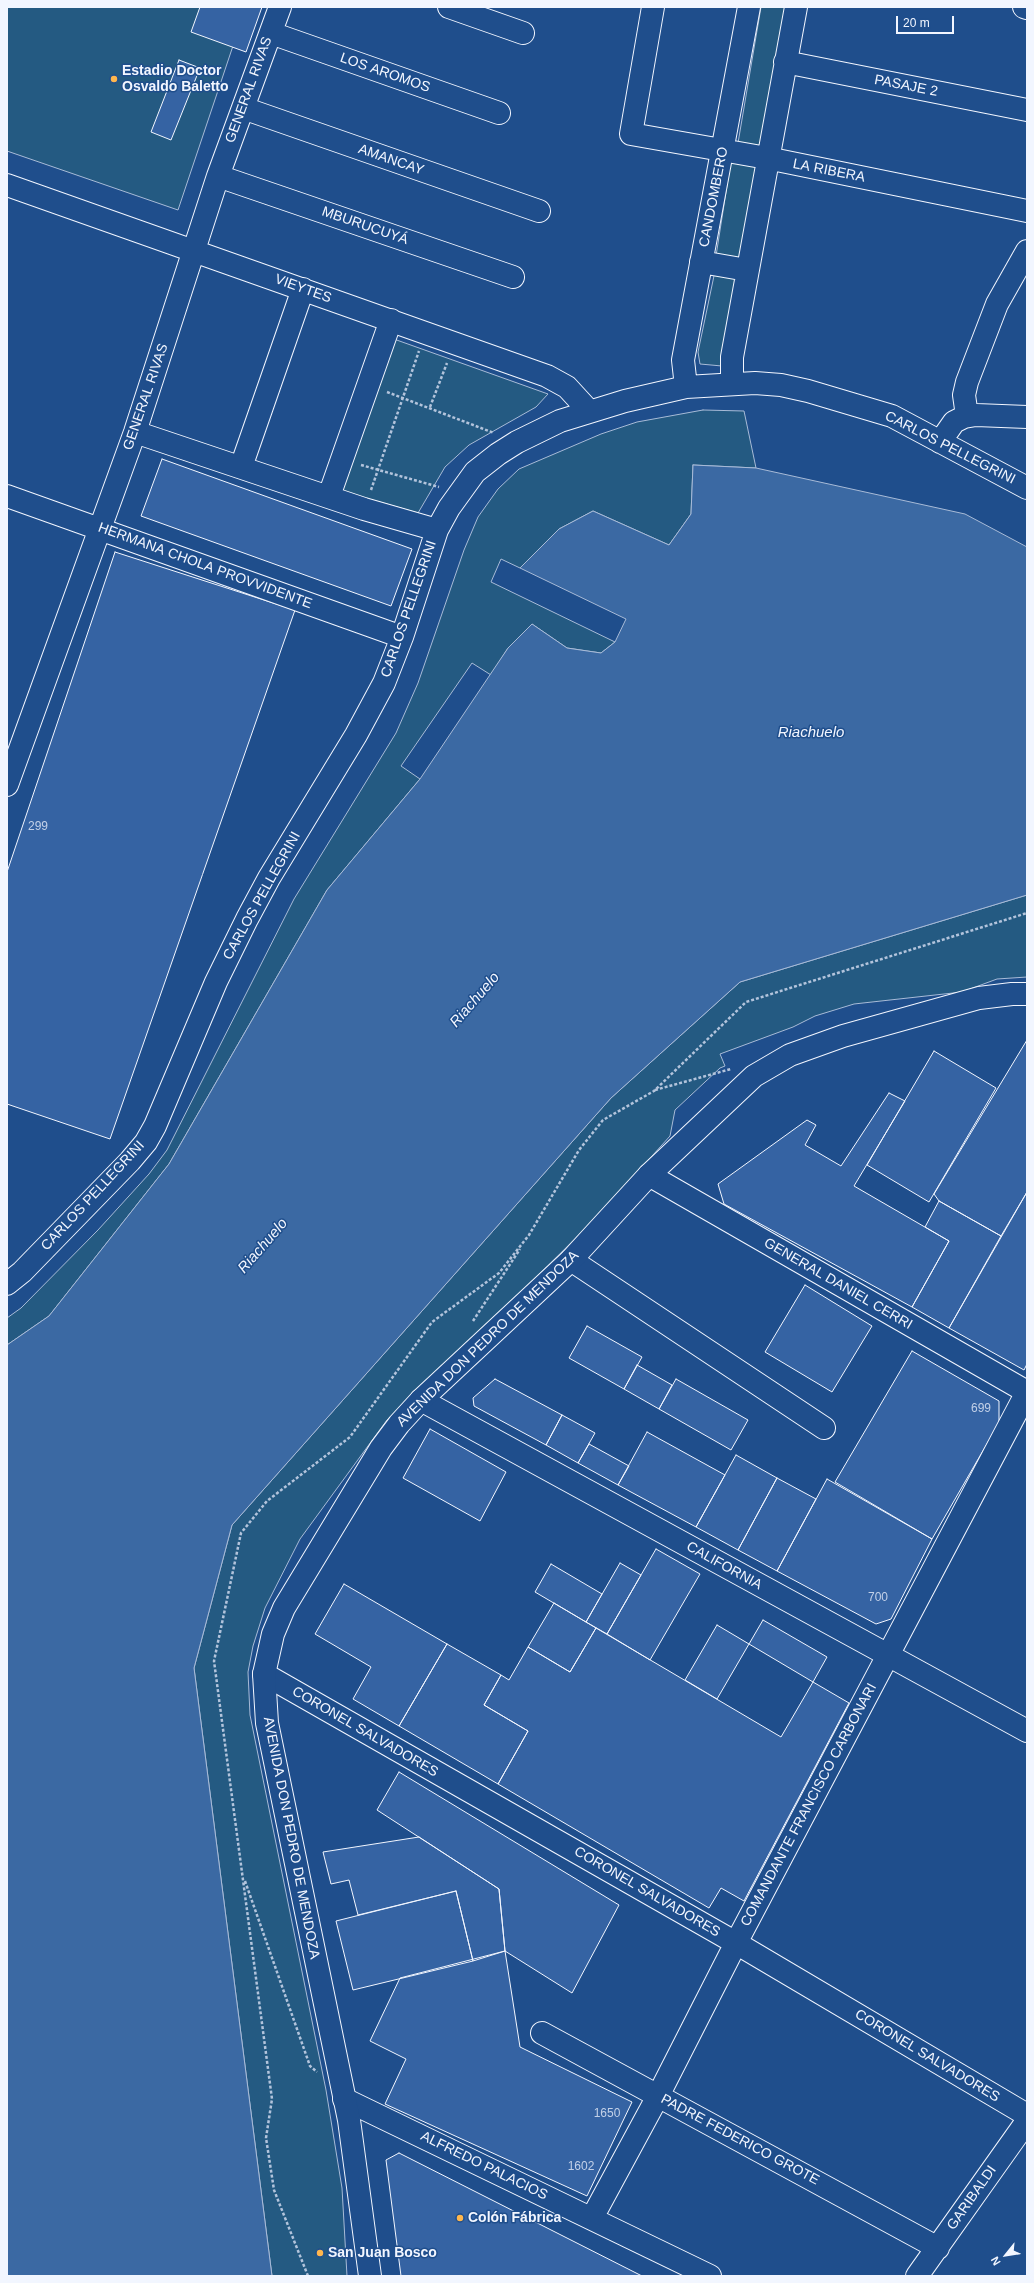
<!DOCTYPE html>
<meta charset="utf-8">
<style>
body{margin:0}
#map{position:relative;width:1034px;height:2283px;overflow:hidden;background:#1f4e8c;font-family:Helvetica,sans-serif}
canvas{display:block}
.frame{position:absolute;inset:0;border:8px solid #f2f6ff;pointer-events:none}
.north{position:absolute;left:986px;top:2235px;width:40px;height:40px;-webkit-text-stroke:3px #1f4e8c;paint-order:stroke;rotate:240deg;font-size:11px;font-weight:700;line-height:16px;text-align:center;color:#f2f6ff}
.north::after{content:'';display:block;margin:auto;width:14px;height:18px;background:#f2f6ff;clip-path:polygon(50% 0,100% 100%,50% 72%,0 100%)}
.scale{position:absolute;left:896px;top:16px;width:58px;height:18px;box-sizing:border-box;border:2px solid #f2f6ff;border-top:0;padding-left:5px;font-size:12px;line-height:14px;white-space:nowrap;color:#f2f6ff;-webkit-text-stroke:3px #1f4e8c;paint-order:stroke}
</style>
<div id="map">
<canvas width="1034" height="2283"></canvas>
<div class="frame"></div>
<div class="north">N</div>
<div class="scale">20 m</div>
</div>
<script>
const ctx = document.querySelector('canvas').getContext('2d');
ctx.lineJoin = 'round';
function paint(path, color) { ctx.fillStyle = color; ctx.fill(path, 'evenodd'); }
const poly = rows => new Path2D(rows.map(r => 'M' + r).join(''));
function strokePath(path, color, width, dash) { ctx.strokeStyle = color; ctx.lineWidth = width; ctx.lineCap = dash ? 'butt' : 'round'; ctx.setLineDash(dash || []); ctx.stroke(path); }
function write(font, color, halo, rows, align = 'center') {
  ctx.font = font + ' Helvetica,sans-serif'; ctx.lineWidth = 3; ctx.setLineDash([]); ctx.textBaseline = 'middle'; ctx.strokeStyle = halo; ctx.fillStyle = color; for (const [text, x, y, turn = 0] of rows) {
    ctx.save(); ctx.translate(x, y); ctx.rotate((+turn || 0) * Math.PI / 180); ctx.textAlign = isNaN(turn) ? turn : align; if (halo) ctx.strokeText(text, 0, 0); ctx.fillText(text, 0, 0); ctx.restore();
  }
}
const green = poly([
 [7,7,246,7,178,210,7,151,7,7],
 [761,7,789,7,764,148,738,143,761,7],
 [731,160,758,164,743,260,716,256,731,160],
 [715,271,741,275,722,366,700,364,698,352,715,271],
 [391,338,548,394,536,407,469,445,445,467,418,513,341,491,391,338],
 [703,410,744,411,756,468,693,465,691,514,669,545,593,511,559,529,520,568,501,559,491,582,615,642,601,653,567,648,532,624,508,648,491,675,472,663,401,766,420,779,327,890,169,1164,49,1316,7,1345,7,1318,21,1308,98,1230,149,1174,167,1150,294,899,396,733,418,683,464,550,478,517,498,489,519,469,601,434,637,422,703,410],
 [1027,895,1027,977,997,979,962,992,854,1004,815,1016,793,1027,720,1054,725,1066,720,1068,675,1110,670,1136,600,1214,468,1345,387,1420,300,1539,265,1608,253,1646,248,1672,250,1715,326,2090,342,2188,347,2276,272,2276,194,1668,232,1525,611,1098,740,982,1027,895]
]);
paint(green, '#245a82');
strokePath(green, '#a8bbd7', 1);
const water = poly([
 [693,465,756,468,965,514,1027,547,1027,895,740,982,611,1098,232,1525,194,1668,272,2276,7,2276,7,1345,49,1316,169,1164,327,890,420,779,508,648,532,624,567,648,601,653,615,642,626,619,520,568,559,529,593,511,669,545,691,514,693,465]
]);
paint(water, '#3b69a3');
strokePath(water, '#a8bbd7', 1);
const building = poly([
 [200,7,262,7,246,52,191,32,200,7],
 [179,60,200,68,171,140,151,132,179,60],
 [162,459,412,549,391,606,141,516,162,459],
 [115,552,295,610,110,1139,7,1104,7,872,115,552],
 [1027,1040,1027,1192,1001,1236,939,1201,934,1194,1027,1040],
 [934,1051,996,1088,929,1202,867,1165,934,1051],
 [889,1093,905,1101,854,1186,949,1241,912,1307,724,1204,718,1184,807,1120,816,1125,805,1145,841,1166,889,1093],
 [1027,1192,1027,1364,1024,1370,949,1328,1027,1192],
 [939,1201,1001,1236,949,1328,912,1307,949,1241,925,1227,939,1201],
 [805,1285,872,1326,832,1392,765,1352,805,1285],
 [587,1326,642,1357,624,1389,569,1358,587,1326],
 [912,1351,999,1401,999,1423,932,1539,835,1482,912,1351],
 [637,1365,672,1385,659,1409,624,1389,637,1365],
 [495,1379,562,1415,546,1445,474,1406,473,1398,495,1379],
 [676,1379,748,1420,731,1450,659,1409,676,1379],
 [562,1415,595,1433,578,1463,546,1445,562,1415],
 [430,1429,506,1472,480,1521,403,1478,430,1429],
 [647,1432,725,1475,696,1527,618,1485,647,1432],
 [589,1444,629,1466,618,1485,578,1463,589,1444],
 [736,1455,777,1478,738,1550,696,1527,736,1455],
 [777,1478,816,1499,777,1571,738,1550,777,1478],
 [827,1479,932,1539,891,1619,876,1624,777,1571,827,1479],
 [656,1549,700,1574,650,1660,607,1634,656,1549],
 [620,1563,641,1575,607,1634,586,1622,620,1563],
 [551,1564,602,1594,586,1622,535,1592,551,1564],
 [344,1584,447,1644,399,1726,353,1699,371,1667,315,1634,344,1584],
 [554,1603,596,1628,570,1672,528,1647,554,1603],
 [763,1620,827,1657,813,1682,749,1644,763,1620],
 [717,1625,749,1644,717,1699,685,1680,717,1625],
 [596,1628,781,1737,813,1682,849,1703,744,1901,721,1888,709,1908,498,1784,528,1731,484,1705,501,1675,509,1680,528,1647,570,1672,596,1628],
 [447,1644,501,1675,484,1705,528,1731,498,1784,399,1726,447,1644],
 [399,1772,619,1905,572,1993,505,1951,499,1889,377,1810,399,1772],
 [419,1837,499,1889,505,1951,473,1961,456,1891,358,1915,349,1880,331,1884,323,1852,419,1837],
 [456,1891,473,1961,353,1990,336,1921,456,1891],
 [505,1951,520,2047,632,2102,587,2196,385,2104,406,2059,370,2041,400,1978,505,1951],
 [399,2153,642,2276,401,2276,386,2160,399,2153]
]);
paint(building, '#3563a3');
strokePath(building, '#f2f6ff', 1);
const minor = poly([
 [449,7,523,33],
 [653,7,631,134,767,158,1027,211],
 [1024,7,1027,8],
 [271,33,499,113],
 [785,62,1027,110],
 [243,108,539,211],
 [218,176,513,277],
 [7,185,547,376,567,387,589,411],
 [701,262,747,270],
 [732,383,732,357,796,7],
 [686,387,683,360,749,7],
 [967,416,964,395,967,382,997,304,1027,251],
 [135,432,364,509,437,530],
 [940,442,954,422,964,417,976,415,1027,417],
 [241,467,303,289],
 [7,496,402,637],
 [329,496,391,320],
 [7,785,135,432,218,176,280,7],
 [649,1175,1027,1392],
 [571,1260,824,1428],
 [7,1284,22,1272,130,1161,146,1142,155,1126,216,982,247,919,269,878,356,735,384,683,402,637,437,530,449,508,475,472,498,454,517,442,560,421,625,401,686,387,755,383,781,385,808,391,892,416,1027,488],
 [421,1400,1027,1731],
 [264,1674,736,1943,1027,2115],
 [542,2033,938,2248],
 [344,2099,710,2276],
 [592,2218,658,2096,736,1943,1027,1392],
 [917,2276,1027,2121]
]);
const major = poly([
 [370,2276,349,2120,267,1723,264,1674,273,1634,284,1608,381,1448,399,1424,421,1400,571,1260,649,1175,754,1076,790,1055,843,1036,979,998,1012,994,1027,994]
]);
strokePath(minor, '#f2f6ff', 24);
strokePath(major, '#f2f6ff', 24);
strokePath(poly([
 [387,392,494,433],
 [430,407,447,363],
 [361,465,439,487],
 [371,490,419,351],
 [655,1090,731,1069],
 [473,1321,520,1249],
 [245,1881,310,2066,317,2072],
 [308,2276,274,2190,266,2138,272,2099,214,1661,241,1533,267,1501,350,1437,432,1322,499,1273,529,1235,579,1150,603,1120,654,1091,746,1002,1027,913]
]), '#b3c4dc', 2.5, [3, 2]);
strokePath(minor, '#1f4e8c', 22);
strokePath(major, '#1f4e8c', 22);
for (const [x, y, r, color] of [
 [114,79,4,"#ffb74d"],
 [460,2218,4,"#ffb74d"],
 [320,2253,4,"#ffb74d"]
]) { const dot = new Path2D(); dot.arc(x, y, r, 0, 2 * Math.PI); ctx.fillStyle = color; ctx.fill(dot); strokePath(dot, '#1f4e8c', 1.5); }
write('12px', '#c3d1e8', null, [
 ["299",38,827],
 ["699",981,1409],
 ["700",878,1598],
 ["1650",607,2114],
 ["1602",581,2167]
]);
write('bold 14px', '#f2f6ff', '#1f4e8c', [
 ["Estadio Doctor",122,71],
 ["Osvaldo Baletto",122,87],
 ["Colón Fábrica",468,2218],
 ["San Juan Bosco",328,2253]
], 'left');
write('14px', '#f2f6ff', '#1f4e8c', [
 ["LOS AROMOS",385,73,19],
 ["PASAJE 2",906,86,11],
 ["GENERAL RIVAS",249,90,-70],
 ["AMANCAY",391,160,19],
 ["LA RIBERA",829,171,11],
 ["CANDOMBERO",714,197,-79],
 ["MBURUCUYÁ",365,226,19],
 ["VIEYTES",303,289,20],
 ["GENERAL RIVAS",146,397,-71],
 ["CARLOS PELLEGRINI",950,448,27],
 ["HERMANA CHOLA PROVVIDENTE",205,566,20],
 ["CARLOS PELLEGRINI",409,609,-71],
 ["CARLOS PELLEGRINI",262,896,-61],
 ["CARLOS PELLEGRINI",93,1196,-47],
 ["GENERAL DANIEL CERRI",838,1284,30],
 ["AVENIDA DON PEDRO DE MENDOZA",488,1339,-44],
 ["CALIFORNIA",724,1566,29],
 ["CORONEL SALVADORES",365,1732,30],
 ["COMANDANTE FRANCISCO CARBONARI",809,1805,-62],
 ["AVENIDA DON PEDRO DE MENDOZA",291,1838,79],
 ["CORONEL SALVADORES",647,1892,30],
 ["CORONEL SALVADORES",927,2056,31],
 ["PADRE FEDERICO GROTE",740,2140,28],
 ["ALFREDO PALACIOS",484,2166,26],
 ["GARIBALDI",972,2198,-55]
]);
write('italic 15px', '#f2f6ff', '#1f4e8c', [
 ["Riachuelo",811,733],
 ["Riachuelo",475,1000,-49],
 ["Riachuelo",263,1246,-49]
]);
</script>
